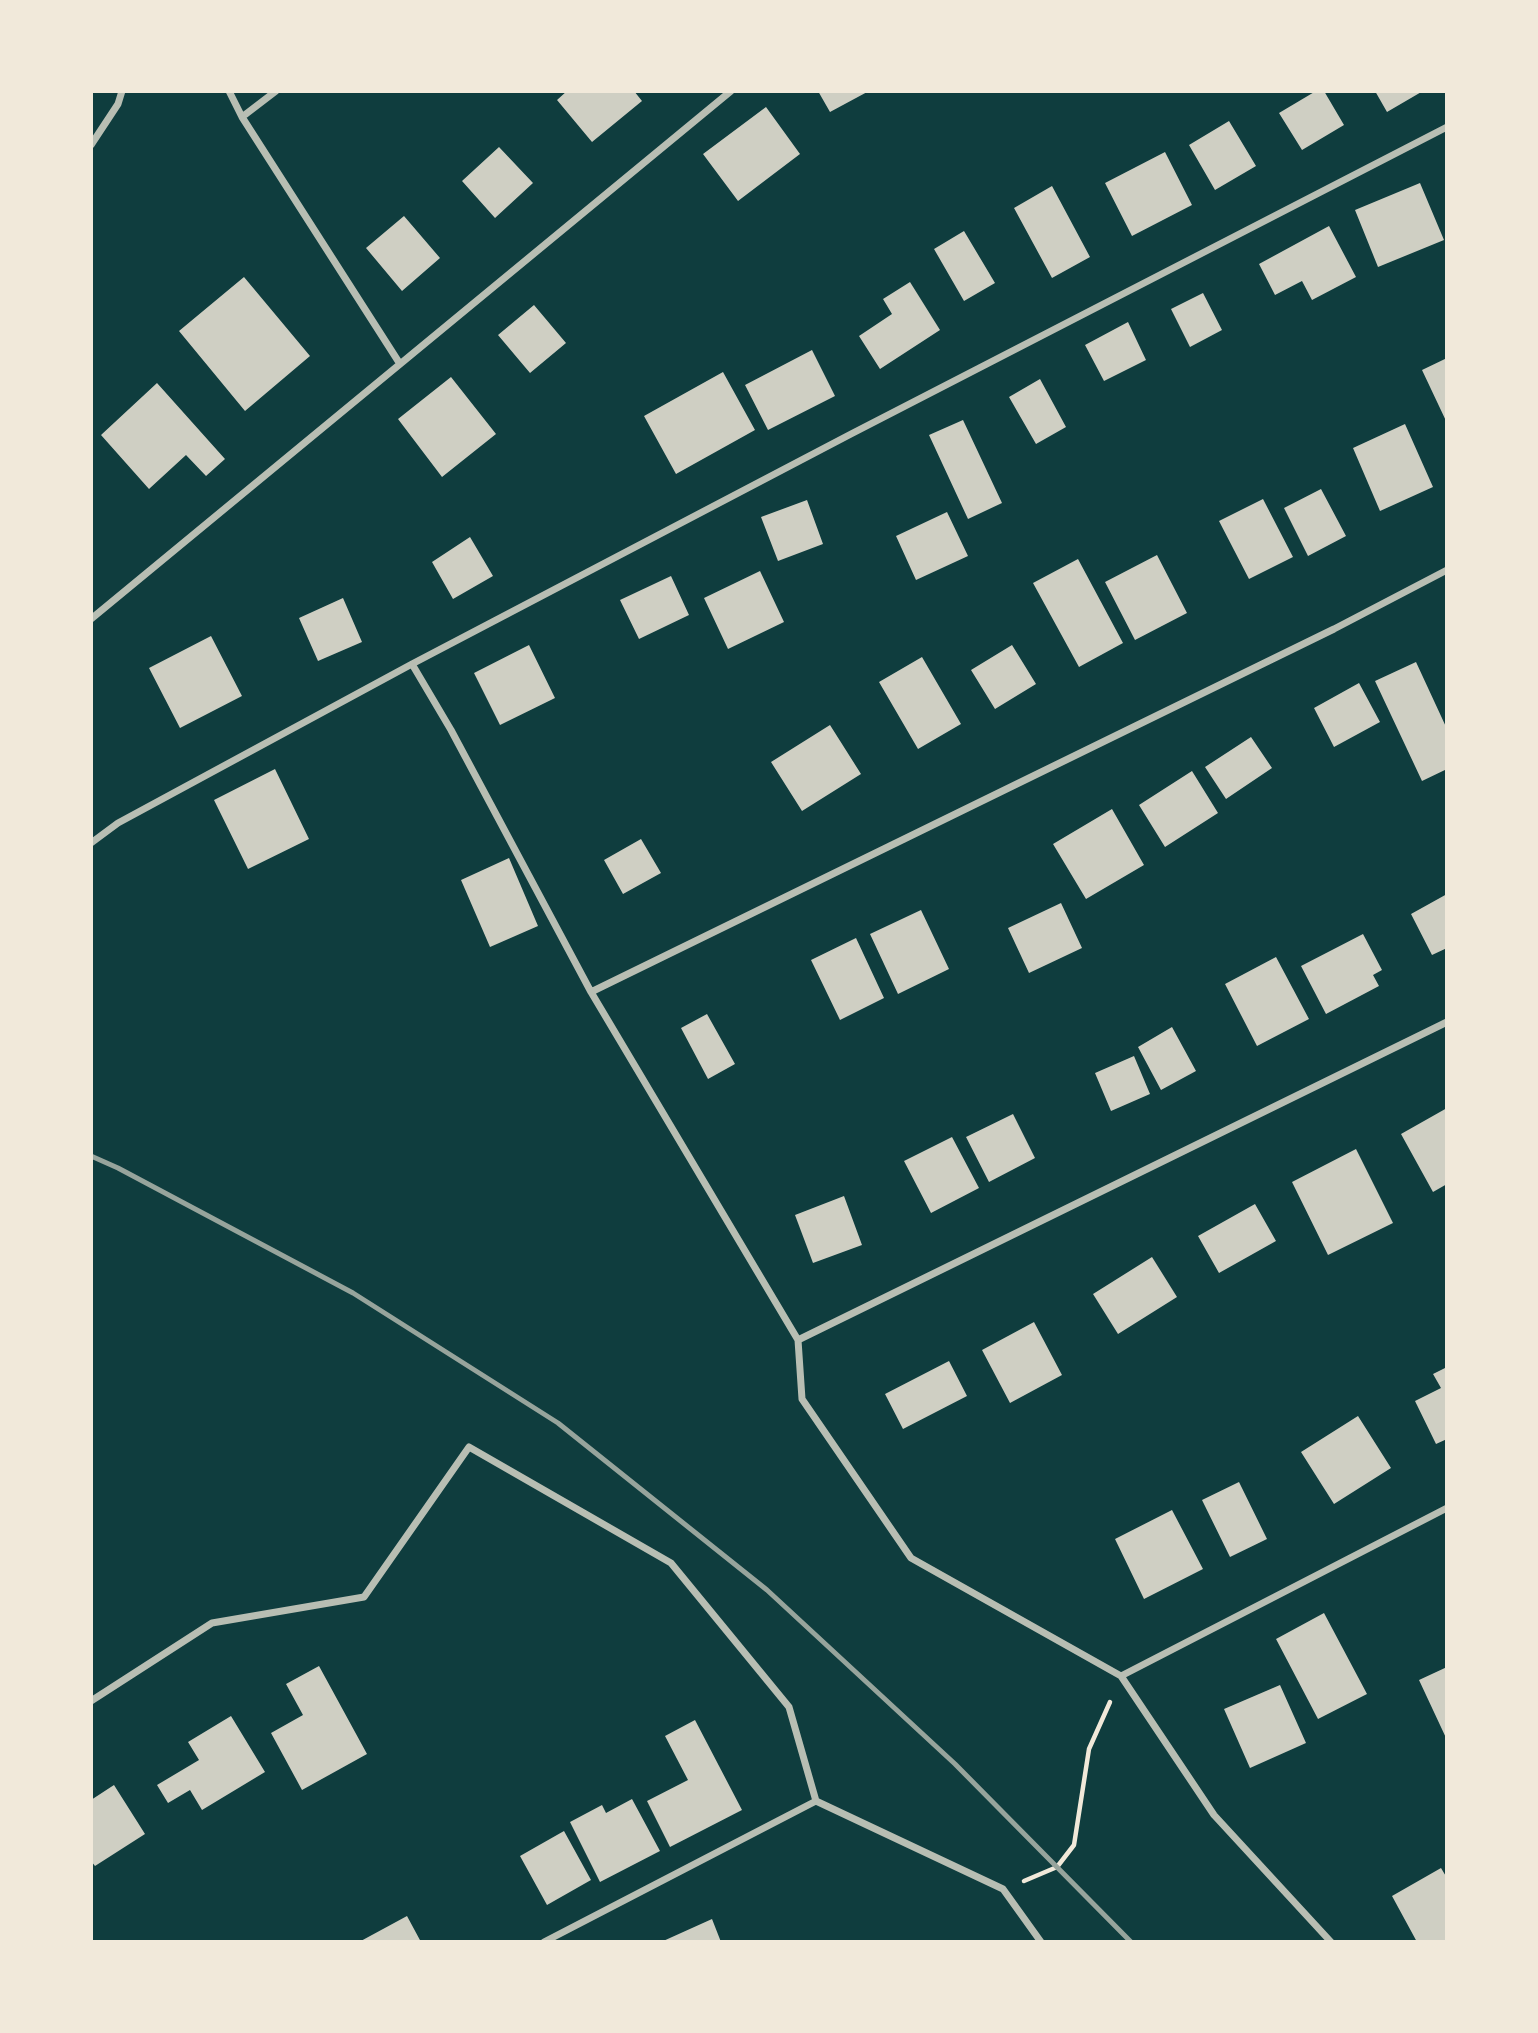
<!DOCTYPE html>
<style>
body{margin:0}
#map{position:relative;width:1538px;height:2033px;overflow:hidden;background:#0f3d3e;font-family:Raleway,sans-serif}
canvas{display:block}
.frame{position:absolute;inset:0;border:93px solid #f1e9da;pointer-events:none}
</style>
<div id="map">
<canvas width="1538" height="2033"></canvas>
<div class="frame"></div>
</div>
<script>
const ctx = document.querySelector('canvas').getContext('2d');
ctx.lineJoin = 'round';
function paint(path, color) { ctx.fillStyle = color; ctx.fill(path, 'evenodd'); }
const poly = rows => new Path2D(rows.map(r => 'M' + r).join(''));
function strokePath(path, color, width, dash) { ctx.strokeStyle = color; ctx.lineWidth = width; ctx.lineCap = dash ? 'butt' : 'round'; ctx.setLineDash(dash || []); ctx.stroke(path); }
paint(poly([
 [567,91,634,91,642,101,592,142,557,100],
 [818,91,869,91,830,112],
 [1316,91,1324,91,1344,125,1302,150,1279,113],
 [1375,91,1423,91,1387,112],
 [766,107,800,154,738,201,703,154],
 [1229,121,1256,166,1215,190,1189,145],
 [499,147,533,183,495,218,462,181],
 [1165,152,1192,205,1132,236,1105,183],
 [1420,183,1444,240,1378,267,1355,210],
 [1052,186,1090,257,1052,278,1014,208],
 [404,216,440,258,402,291,366,248],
 [1329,226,1356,277,1312,300,1302,281,1275,295,1259,264],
 [964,231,995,283,964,301,934,249],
 [244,277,310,356,245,411,179,331],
 [910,282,940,330,880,369,859,336,892,314,883,299],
 [1203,293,1222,330,1190,347,1171,309],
 [534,305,566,343,530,373,498,335],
 [1128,322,1146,360,1104,381,1085,345],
 [812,350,835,396,768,430,745,385],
 [1447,358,1447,423,1422,370],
 [723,372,755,430,676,474,644,416],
 [451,377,496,434,442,477,398,419],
 [1040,379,1066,427,1036,444,1009,397],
 [157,383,225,459,206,476,186,455,149,489,101,435],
 [963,420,1002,503,968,519,929,435],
 [1405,424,1433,487,1380,511,1353,448],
 [1321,489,1346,536,1308,556,1284,508],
 [1263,499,1293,557,1249,579,1219,521],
 [807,500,823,544,778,561,761,517],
 [947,512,968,556,916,580,896,536],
 [470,537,493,576,453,599,432,562],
 [1157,555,1187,613,1135,640,1105,582],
 [1078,559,1123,643,1079,667,1033,583],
 [760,571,784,622,728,649,704,598],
 [671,576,689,615,639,639,620,600],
 [343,598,362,642,318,661,299,618],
 [211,636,242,696,180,728,149,668],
 [529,645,555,698,500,725,474,673],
 [1012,645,1036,684,995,709,971,670],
 [922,657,961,724,918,749,879,682],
 [1416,662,1447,729,1447,769,1422,781,1375,681],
 [1359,683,1380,722,1334,747,1314,708],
 [830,725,861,774,802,811,771,762],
 [1251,737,1272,768,1226,799,1205,767],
 [275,769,309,839,248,869,214,800],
 [1192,771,1218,813,1165,847,1139,805],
 [1112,809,1144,865,1086,899,1053,844],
 [641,839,661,873,623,894,604,860],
 [509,858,538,926,490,947,461,880],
 [1447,894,1447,948,1432,955,1411,914],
 [1061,903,1082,948,1029,973,1008,928],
 [921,910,949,969,898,994,870,934],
 [1363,934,1382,970,1373,975,1379,986,1326,1014,1301,966],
 [856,938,884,998,840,1020,811,960],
 [1276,957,1309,1019,1257,1046,1225,984],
 [707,1014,735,1064,708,1079,681,1028],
 [1172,1027,1196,1071,1161,1090,1138,1047],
 [1134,1056,1150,1094,1111,1111,1095,1073],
 [1447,1108,1447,1184,1433,1192,1401,1134],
 [1013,1114,1035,1158,989,1182,966,1137],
 [952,1137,979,1188,931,1213,904,1161],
 [1356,1149,1393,1223,1328,1255,1292,1182],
 [844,1196,862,1245,813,1263,795,1215],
 [1255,1204,1276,1241,1219,1273,1198,1236],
 [1152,1257,1177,1297,1118,1334,1093,1294],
 [1034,1322,1062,1375,1010,1403,982,1350],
 [949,1361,967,1396,903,1429,885,1394],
 [1447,1367,1447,1439,1436,1444,1415,1401,1441,1388,1433,1374],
 [1358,1416,1391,1468,1334,1504,1301,1452],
 [1239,1482,1267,1539,1230,1557,1202,1500],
 [1172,1510,1203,1569,1144,1599,1115,1539],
 [1324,1613,1367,1694,1318,1719,1276,1639],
 [319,1666,367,1754,302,1790,271,1733,303,1715,286,1684],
 [1447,1667,1447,1740,1419,1680],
 [1280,1685,1306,1743,1250,1768,1224,1709],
 [231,1716,265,1772,202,1810,190,1790,168,1803,157,1785,199,1760,188,1742],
 [695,1720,742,1810,670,1847,647,1801,688,1780,665,1736],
 [114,1785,145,1834,95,1866,91,1861,91,1800],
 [632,1799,660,1851,600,1882,570,1822,602,1805,606,1813],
 [564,1831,591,1880,547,1905,520,1856],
 [1441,1868,1447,1878,1447,1942,1417,1942,1392,1896],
 [407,1916,421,1942,359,1942],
 [712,1919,721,1942,661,1942]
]), '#cfcfc3');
strokePath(poly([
 [1024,1881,1057,1867,1074,1845,1089,1749,1110,1702]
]), '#f1e9da', 4.5);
strokePath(poly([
 [229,91,242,117,276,91],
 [242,117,400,364],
 [91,145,118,104,122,91],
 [91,619,731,91],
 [412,664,451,730,591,992,798,1340,802,1399,911,1558,1121,1676,1214,1815,1331,1942],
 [91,843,118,823,412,664,851,434,1447,127],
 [591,992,1334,629,1447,570],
 [798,1340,1447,1022],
 [1121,1676,1447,1508],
 [91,1701,212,1623,364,1597,469,1447,671,1563,789,1707,816,1801],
 [816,1801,1003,1889,1041,1942],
 [544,1942,816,1801]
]), '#b8beb3', 7);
strokePath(poly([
 [91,1156,118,1168,353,1293,558,1423,767,1590,955,1764,1131,1942]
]), '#97a49c', 5);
</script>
